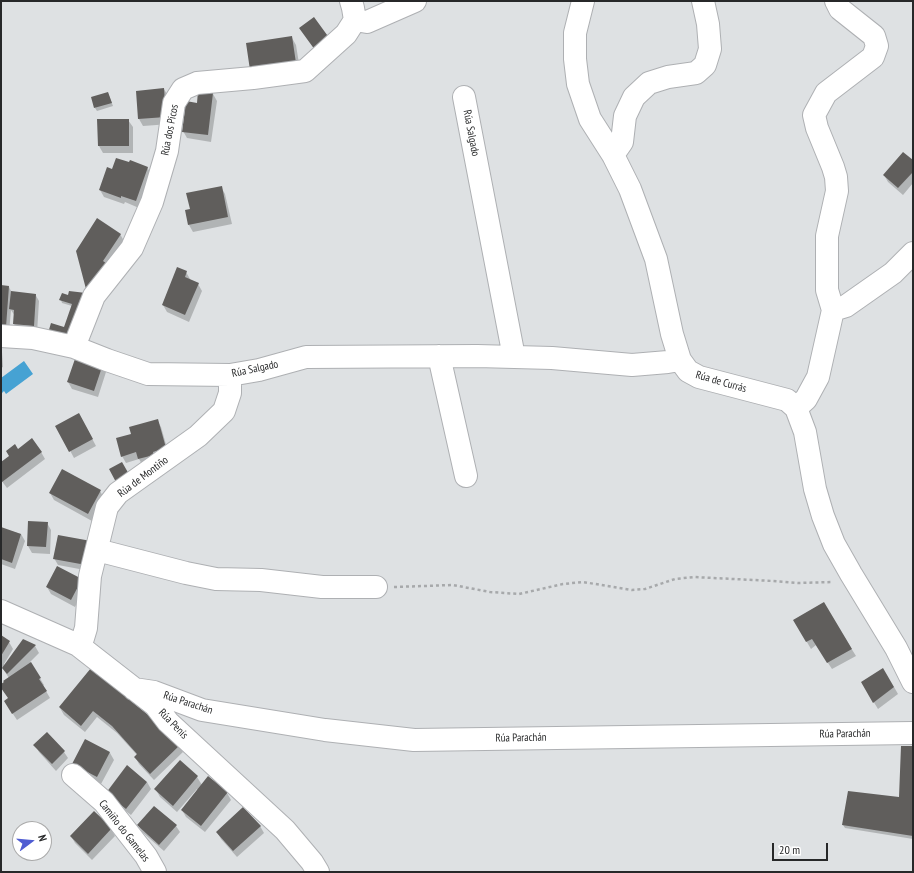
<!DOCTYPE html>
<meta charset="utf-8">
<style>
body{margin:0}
#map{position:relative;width:914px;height:873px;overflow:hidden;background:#dee1e3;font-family:"PT Sans Narrow",sans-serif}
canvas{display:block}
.frame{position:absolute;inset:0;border:2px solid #272829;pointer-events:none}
.north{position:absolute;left:12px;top:821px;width:40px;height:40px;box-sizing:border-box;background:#fff;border:1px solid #a9a9a9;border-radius:50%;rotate:74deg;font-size:11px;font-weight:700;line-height:16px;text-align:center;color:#272829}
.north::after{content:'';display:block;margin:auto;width:14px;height:18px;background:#505dd2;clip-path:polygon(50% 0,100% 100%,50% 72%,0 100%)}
.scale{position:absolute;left:772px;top:843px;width:56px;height:18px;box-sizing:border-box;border:2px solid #272829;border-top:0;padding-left:5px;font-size:12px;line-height:14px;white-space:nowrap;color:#272829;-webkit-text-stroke:3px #fff;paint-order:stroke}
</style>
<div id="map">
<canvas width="914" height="873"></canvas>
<div class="frame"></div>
<div class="north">N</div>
<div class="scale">20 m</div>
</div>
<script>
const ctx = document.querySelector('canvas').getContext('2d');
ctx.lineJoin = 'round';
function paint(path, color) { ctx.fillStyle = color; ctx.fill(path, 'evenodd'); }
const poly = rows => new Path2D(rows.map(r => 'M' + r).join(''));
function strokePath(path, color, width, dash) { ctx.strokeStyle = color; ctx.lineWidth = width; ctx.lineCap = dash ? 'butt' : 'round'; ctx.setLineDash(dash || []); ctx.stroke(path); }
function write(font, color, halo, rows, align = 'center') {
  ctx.font = font + ' "PT Sans Narrow",sans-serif'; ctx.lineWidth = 4; ctx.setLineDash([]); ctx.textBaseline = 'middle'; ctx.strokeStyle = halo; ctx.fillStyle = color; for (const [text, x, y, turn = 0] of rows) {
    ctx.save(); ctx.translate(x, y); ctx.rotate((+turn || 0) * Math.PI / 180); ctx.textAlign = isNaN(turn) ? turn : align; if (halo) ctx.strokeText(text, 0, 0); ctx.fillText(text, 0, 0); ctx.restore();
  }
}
paint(poly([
 [24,361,33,374,6,394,4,391,2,393,1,392,1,378]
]), '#46a2d3');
paint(poly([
 [292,38,296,45,300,70,255,76],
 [164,89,168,96,170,124,143,126,139,119,137,92],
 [108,93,113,106,97,111,95,108],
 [213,94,217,101,211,142,187,138,183,131,198,104],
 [128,120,133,127,133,153,103,153,99,146],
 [913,162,913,183,903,195,888,182,884,175],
 [147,167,151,174,139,208,125,202,124,204,104,197,100,190,113,170],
 [221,187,225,194,232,224,193,232,189,225],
 [120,234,124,241,108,267,77,252],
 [178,268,186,272,190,279,190,281,198,284,202,291,189,322,167,312,163,305],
 [1,286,9,287,12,293,35,294,39,301,37,333,18,331,14,324,15,316,11,310,9,333,1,332],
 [85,294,65,328,72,306,62,303,61,300,69,297],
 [1,350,2,352,3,367,1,368],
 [102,365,106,372,98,397,72,389,68,382],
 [79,414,96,446,74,458,57,426],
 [157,420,161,427,169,455,143,466,139,459,126,463,122,456,132,435],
 [18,450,41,452,45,459,7,488,1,480,1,463],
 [63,470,100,491,104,498,92,521,54,500,50,493],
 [47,523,51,530,50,554,32,553,28,546],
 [1,528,21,534,25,541,15,569,1,564],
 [58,536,90,571,58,565,54,558],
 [57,568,85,587,75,607,51,594,47,587],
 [823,603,856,656,832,669,816,645,811,649,794,620],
 [1,637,9,642,13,649,4,664,5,665,24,640,35,646,39,653,30,662,44,685,43,686,50,698,17,720,9,708,9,699,1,687,1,685,9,678,7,675,2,667,1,669],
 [91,669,179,746,183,752,154,780,139,764,135,757,137,755,117,733,97,717,85,732,64,715,60,708],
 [862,683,894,687,898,694,878,709],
 [86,740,110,753,114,760,101,784,77,771],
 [35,745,64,752,68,758,56,771,39,752],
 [913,747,913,839,845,828,843,825,900,798],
 [180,762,197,777,202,785,227,793,231,800,205,832,186,817,182,810,198,790,197,789,177,812,160,797,156,790],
 [147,782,151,789,131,815,111,800],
 [94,812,111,829,115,836,92,860,75,843,71,836],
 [138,825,176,826,180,832,164,851,142,832],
 [260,826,264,833,237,857,221,839,217,832]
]), '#0003');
paint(poly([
 [314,17,330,39,315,50,299,28],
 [292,36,296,63,250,70,246,43],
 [164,88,166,117,138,119,136,91],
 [198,91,213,93,208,135,182,132,186,101,197,103],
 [108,92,112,103,94,108,91,97],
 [97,119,129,119,129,146,98,146],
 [903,152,913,160,913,172,898,188,883,175],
 [116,158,129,162,130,160,148,167,136,201,121,196,121,198,99,190,107,167,112,169],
 [222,186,228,217,188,225,185,210,190,209,186,193],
 [97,218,121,234,103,261,107,264,86,289,76,251],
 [177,267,187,271,185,277,199,283,185,315,162,305],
 [1,285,9,286,6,327,1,326],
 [11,291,36,294,34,326,13,324,14,310,9,309],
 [69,291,86,293,72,332,64,337,48,333,51,323,64,327,72,304,59,300,62,293,68,295],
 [76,356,103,364,94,391,67,382],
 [79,413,93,439,69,452,55,426],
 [158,419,166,448,153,452,154,455,138,459,136,452,121,457,116,438,131,434,129,427],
 [32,438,42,452,2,482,1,480,1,462,9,456,6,451,15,444,18,449],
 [122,462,130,476,117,484,109,469],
 [62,469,101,490,88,514,49,493],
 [28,521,48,522,46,547,27,546],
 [1,527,21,534,12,563,1,559],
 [58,535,91,541,86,565,53,559],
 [57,566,82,579,71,600,46,587],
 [824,602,852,649,827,663,812,639,806,642,793,620],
 [1,635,10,641,1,656],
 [23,639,36,645,7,674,2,668],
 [31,662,41,678,39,679,47,691,12,714,4,701,8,698,1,688,1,684,4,682,3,681],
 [91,668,164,728,180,745,150,774,134,757,137,754,112,726,93,711,81,726,59,707],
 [883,668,894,687,873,703,861,682],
 [47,732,65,751,52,764,33,745],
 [85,739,110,752,97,777,72,764],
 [901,746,913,746,913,836,842,825,848,791,899,797],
 [180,760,198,776,173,806,154,789],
 [127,765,147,782,126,809,106,793],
 [208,776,228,792,201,826,181,810],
 [154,806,177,825,159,845,137,825],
 [243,807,261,826,233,851,216,832],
 [94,811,112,828,88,854,70,836]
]), '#605e5c');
const minor = poly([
 [351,1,353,8,355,20],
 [583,1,575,33,575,59,578,84,590,119,613,155,630,189,656,259,672,334,680,360,688,371,699,377,787,400,796,408,805,432,815,489,823,516,834,544,851,574,896,648,913,682],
 [464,97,514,357],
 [613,155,622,142,625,116,634,97,649,83,668,77,696,73,705,65,710,49,708,24,703,1],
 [833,310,827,290,827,236,837,191,836,177,833,167,817,128,814,115,826,93,873,57,877,46,874,36,840,9,836,1],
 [1,336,33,338,74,347,107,360,148,374,230,375,259,370,306,357,477,356,552,358,632,365,668,362,680,360],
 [74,347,94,296,132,248,152,202,167,151,174,103,183,89,197,83,253,78,305,71,346,34,355,20,367,22,415,1],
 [439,356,466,476],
 [796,408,806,399,818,377,833,310,846,306,893,273,913,253],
 [97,550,186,573,216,579,261,580,322,587,376,587],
 [1,611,78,645,155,705,168,722,285,830,312,862,318,872],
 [78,645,83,638,86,628,90,576,107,507,118,493,198,436,224,411,230,393,230,375],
 [134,689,154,692,202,710,325,730,414,740,913,733],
 [73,775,104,802,146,856,155,872]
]);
strokePath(minor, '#aeb0b3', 24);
strokePath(poly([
 [394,587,453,585,490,592,519,594,563,584,583,582,632,590,645,589,675,579,694,577,773,581,798,583,833,582]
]), '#a7a9ab', 2.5, [3, 3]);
strokePath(minor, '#fff', 22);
write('11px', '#272829', '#fff', [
 ["Rúa dos Picos",170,130,-79],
 ["Rúa Salgado",471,133,79],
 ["Rúa Salgado",255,369,-12],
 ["Rúa de Currás",721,382,16],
 ["Rúa de Montiño",143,477,-37],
 ["Rúa Parachán",188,703,18],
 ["Rúa Penís",173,724,46],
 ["Rúa Parachán",845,734,-1],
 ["Rúa Parachán",521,738,-1],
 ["Camiño do Gamelas",124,831,52]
]);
</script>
